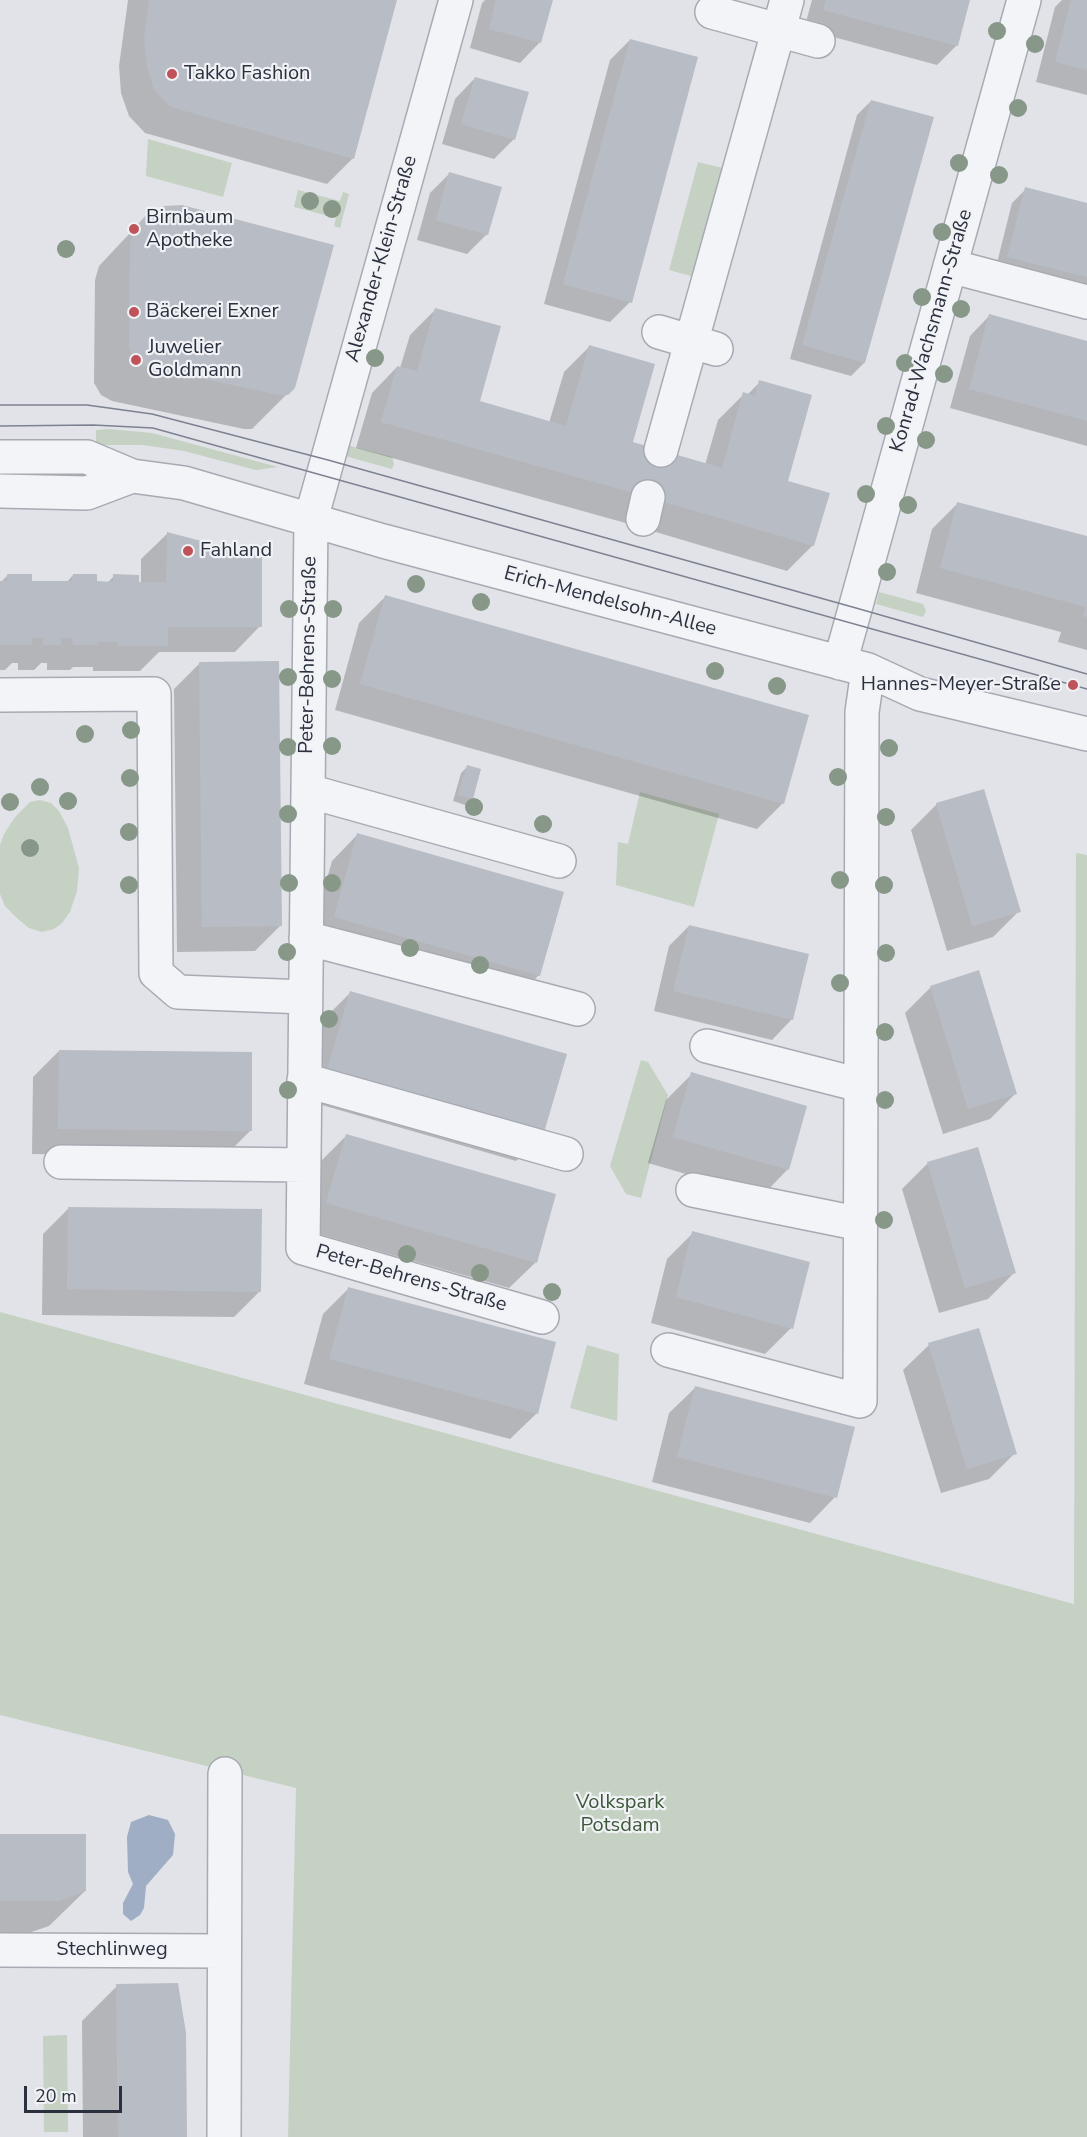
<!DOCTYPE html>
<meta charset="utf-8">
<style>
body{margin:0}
#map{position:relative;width:1087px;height:2137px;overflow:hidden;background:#e1e3e8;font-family:"Nunito Sans",sans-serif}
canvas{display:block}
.scale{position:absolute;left:24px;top:2086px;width:98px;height:27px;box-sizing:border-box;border:3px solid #2b303e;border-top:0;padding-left:8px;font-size:18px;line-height:21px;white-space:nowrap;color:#2b303e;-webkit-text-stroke:4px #f0f2f6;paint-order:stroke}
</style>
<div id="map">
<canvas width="1087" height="2137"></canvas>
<div class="scale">20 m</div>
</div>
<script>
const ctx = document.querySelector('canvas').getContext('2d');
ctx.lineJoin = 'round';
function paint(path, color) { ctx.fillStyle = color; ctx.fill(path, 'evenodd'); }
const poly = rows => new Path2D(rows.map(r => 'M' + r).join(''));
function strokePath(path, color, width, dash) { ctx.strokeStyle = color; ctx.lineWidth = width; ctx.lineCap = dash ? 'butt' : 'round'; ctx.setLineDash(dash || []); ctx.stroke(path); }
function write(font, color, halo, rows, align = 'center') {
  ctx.font = font + ' "Nunito Sans",sans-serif'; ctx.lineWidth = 4.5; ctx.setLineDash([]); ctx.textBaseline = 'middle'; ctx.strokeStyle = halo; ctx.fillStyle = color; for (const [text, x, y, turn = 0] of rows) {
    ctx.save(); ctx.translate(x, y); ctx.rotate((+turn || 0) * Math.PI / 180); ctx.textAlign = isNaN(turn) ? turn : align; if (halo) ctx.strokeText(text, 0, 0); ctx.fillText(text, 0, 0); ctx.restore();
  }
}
paint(poly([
 [148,139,232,163,223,197,146,176],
 [698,162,727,169,698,278,669,270],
 [298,190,340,201,343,192,349,194,340,228,334,226,336,218,294,207],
 [108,429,152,433,278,467,256,470,184,451,143,445,96,445,96,430],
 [347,445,392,457,394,464,392,469,345,456],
 [879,592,923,604,926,611,923,617,876,604],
 [640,792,719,814,694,907,616,885,618,842,628,844],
 [40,800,51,803,59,811,68,828,79,868,77,891,70,912,62,923,54,929,42,932,29,928,18,919,5,906,0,894,0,845,4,834,15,817,30,802],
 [1076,853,1087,855,1087,2137,288,2137,296,1788,0,1715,0,1312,1074,1604],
 [641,1060,648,1062,668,1095,641,1198,626,1194,610,1166],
 [587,1345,619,1354,617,1421,570,1408],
 [67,2035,68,2132,44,2132,43,2036]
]), '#c5d1c3');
paint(poly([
 [149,1815,168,1820,175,1834,173,1855,146,1886,144,1908,140,1915,131,1921,123,1914,123,1903,133,1884,128,1872,127,1837,131,1822]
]), '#9faec4');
paint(poly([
 [128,0,396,0,353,158,327,184,145,133,129,116,121,93,119,66],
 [485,0,552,0,540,42,520,63,470,48,482,3],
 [812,0,968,0,957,45,937,65,804,29],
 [1062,0,1087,0,1087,95,1036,82,1055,7],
 [630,40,630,302,610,322,544,304,610,60],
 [475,78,514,139,494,159,442,144,455,99],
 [871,101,864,363,851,376,790,359,857,115],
 [450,173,487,234,467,254,417,240,430,193],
 [1026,189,1087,205,1087,294,995,271,1012,203],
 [146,216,294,387,252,429,244,429,112,401,101,395,94,383,95,280,99,266],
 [436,309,478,402,549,423,564,372,589,347,631,443,705,465,718,420,744,394,747,395,760,382,786,482,813,545,787,571,622,522,356,448,372,393,397,367,400,368,410,335],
 [990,315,1087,342,1087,446,950,408,970,336],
 [958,503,1087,537,1087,650,1058,642,1061,632,916,593,932,529],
 [167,534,260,626,235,652,159,652,140,671,93,671,93,667,73,667,70,670,47,670,47,663,41,663,34,670,18,670,18,663,12,663,5,670,0,670,0,583,8,575,30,583,66,583,73,575,96,583,107,583,114,576,141,584,141,559],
 [385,597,783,803,757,829,335,710,359,623],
 [200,663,281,925,255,951,177,952,174,689],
 [467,767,472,798,465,805,453,801,461,773],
 [937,804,1019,911,993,937,947,951,911,830],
 [357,835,539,975,513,1001,309,943,332,861],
 [689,926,792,1019,772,1040,654,1011,669,946],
 [931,987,1016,1093,990,1119,943,1134,905,1013],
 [351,992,542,1136,516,1161,301,1099,325,1018],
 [59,1051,250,1131,224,1157,32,1154,33,1077],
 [692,1074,805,1107,787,1170,762,1196,648,1163,666,1100],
 [346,1136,554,1195,535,1263,509,1288,301,1229,320,1162],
 [928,1163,1014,1273,988,1299,939,1313,902,1189],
 [69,1208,260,1291,234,1317,42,1315,43,1234],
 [693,1233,791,1328,765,1354,651,1323,667,1259],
 [349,1288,555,1343,536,1414,510,1439,304,1384,323,1314],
 [929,1345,1015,1453,989,1479,941,1493,903,1370],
 [695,1388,835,1497,810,1523,652,1482,669,1413],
 [0,1835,85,1891,49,1926,23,1935,0,1935],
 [117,1986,186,2137,83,2137,82,2021]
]), '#0003');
paint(poly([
 [149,0,397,0,354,159,171,107,154,90,147,66,144,39],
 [496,0,553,0,541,43,489,29],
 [826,0,970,0,958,46,823,10],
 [1071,0,1087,0,1087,70,1055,62],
 [630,39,698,57,632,303,563,284],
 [475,77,529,92,515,140,461,124],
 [871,100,934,117,865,363,802,345],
 [449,172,502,187,488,235,436,220],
 [1025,187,1087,203,1087,277,1007,257],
 [182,205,334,245,295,388,288,395,280,395,147,367,136,360,129,348,130,244,134,229,146,215,164,206],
 [435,308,501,326,480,401,566,426,589,345,655,364,633,442,722,468,743,392,755,396,759,380,812,395,788,481,830,493,814,546,648,497,381,422,397,366,417,371],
 [989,314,1087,341,1087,421,969,389],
 [957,502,1087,536,1087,617,1083,616,1086,607,940,568],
 [167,532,262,557,262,627,168,627,168,646,118,646,118,642,97,642,97,645,73,645,72,638,61,638,61,645,43,645,43,638,32,638,32,645,0,645,0,581,7,581,7,574,32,574,32,581,72,581,73,574,97,574,97,581,113,582,113,574,139,575,139,582,166,582],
 [385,595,809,715,784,804,360,684],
 [279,661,282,926,202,927,199,662],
 [467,765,481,769,473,799,458,795],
 [984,789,1021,912,972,926,936,803],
 [357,833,564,892,540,976,334,917],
 [689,925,809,954,793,1020,673,991],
 [979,970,1017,1094,968,1109,930,986],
 [350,991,567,1054,543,1136,326,1073],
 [59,1050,252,1052,252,1131,58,1129],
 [691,1072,807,1106,789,1170,673,1137],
 [346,1134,556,1194,537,1263,326,1203],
 [978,1147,1016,1273,965,1288,927,1162],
 [68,1207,262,1209,261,1292,67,1289],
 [692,1231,810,1262,793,1329,676,1297],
 [348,1287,556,1342,538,1414,329,1359],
 [979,1328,1017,1454,967,1469,928,1343],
 [695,1386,855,1427,837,1498,677,1457],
 [0,1834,86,1834,86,1891,59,1901,0,1901],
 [178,1983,186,2033,187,2137,118,2137,116,1984]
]), '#b8bcc4');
const minor = poly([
 [456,0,311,519,303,1248,542,1317],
 [712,12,818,41],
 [950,266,1087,302],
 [659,332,716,349],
 [661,450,787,0],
 [0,457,87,457,132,476,184,483,383,541,868,670,920,694,1087,734],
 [0,491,87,493,132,476],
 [643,519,648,497],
 [840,663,1024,0],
 [0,695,154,694,156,973,178,992,305,997],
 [308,791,559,861],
 [306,938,578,1009],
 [707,1046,860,1085],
 [304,1080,566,1154],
 [61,1162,304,1165],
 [693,1190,861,1224],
 [668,1350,860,1401,862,712,868,670],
 [0,1950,224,1951],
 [224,2137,225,1774]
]);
strokePath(minor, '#a7aab2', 36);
strokePath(minor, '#f3f4f7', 33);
strokePath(poly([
 [0,405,87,405,152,414,328,460,856,608,1087,674],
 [0,426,93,425,153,428,1087,689]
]), '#7c8290', 1.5);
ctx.fillStyle = '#879788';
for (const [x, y] of [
 [997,31],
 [1035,44],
 [1018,108],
 [959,163],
 [999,175],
 [310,201],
 [332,209],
 [942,232],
 [66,249],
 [922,297],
 [961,309],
 [375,358],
 [905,363],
 [944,374],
 [886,426],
 [926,440],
 [866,494],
 [908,505],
 [887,572],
 [416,584],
 [481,602],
 [289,609],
 [333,609],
 [715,671],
 [288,677],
 [332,679],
 [777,686],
 [131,730],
 [85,734],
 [332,746],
 [288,747],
 [889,748],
 [838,777],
 [130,778],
 [40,787],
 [68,801],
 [10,802],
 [474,807],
 [288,814],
 [886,817],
 [543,824],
 [129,832],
 [30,848],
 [840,880],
 [289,883],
 [332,883],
 [129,885],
 [884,885],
 [410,948],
 [287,952],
 [886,953],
 [480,965],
 [840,983],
 [329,1019],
 [885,1032],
 [288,1090],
 [885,1100],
 [884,1220],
 [407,1254],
 [480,1273],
 [552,1292]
]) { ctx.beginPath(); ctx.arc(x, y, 9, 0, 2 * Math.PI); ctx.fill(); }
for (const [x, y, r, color] of [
 [172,74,6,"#c0525a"],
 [134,229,6,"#c0525a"],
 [134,312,6,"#c0525a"],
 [136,360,6,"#c0525a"],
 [188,551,6,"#c0525a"],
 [1073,685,6,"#c0525a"]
]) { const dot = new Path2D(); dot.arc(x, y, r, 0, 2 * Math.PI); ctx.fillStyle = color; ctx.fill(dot); strokePath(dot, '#f0f2f6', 2); }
write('20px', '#2b303e', '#f0f2f6', [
 ["Takko Fashion",184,74],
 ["Birnbaum",146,218],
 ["Apotheke",146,241],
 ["Bäckerei Exner",146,312],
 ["Juwelier",148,348],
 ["Goldmann",148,371],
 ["Fahland",200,551],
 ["Hannes-Meyer-Straße",1061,685,"right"]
], 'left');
write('20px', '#2b303e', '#f0f2f6', [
 ["Alexander-Klein-Straße",382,259,-74],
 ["Konrad-Wachsmann-Straße",932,331,-74],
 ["Erich-Mendelsohn-Allee",610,602,15],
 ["Peter-Behrens-Straße",309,655,-89],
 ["Peter-Behrens-Straße",411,1279,16],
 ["Stechlinweg",112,1950]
]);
write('20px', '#3d5839', '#f0f2f6', [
 ["Volkspark",620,1803],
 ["Potsdam",620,1826]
]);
</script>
